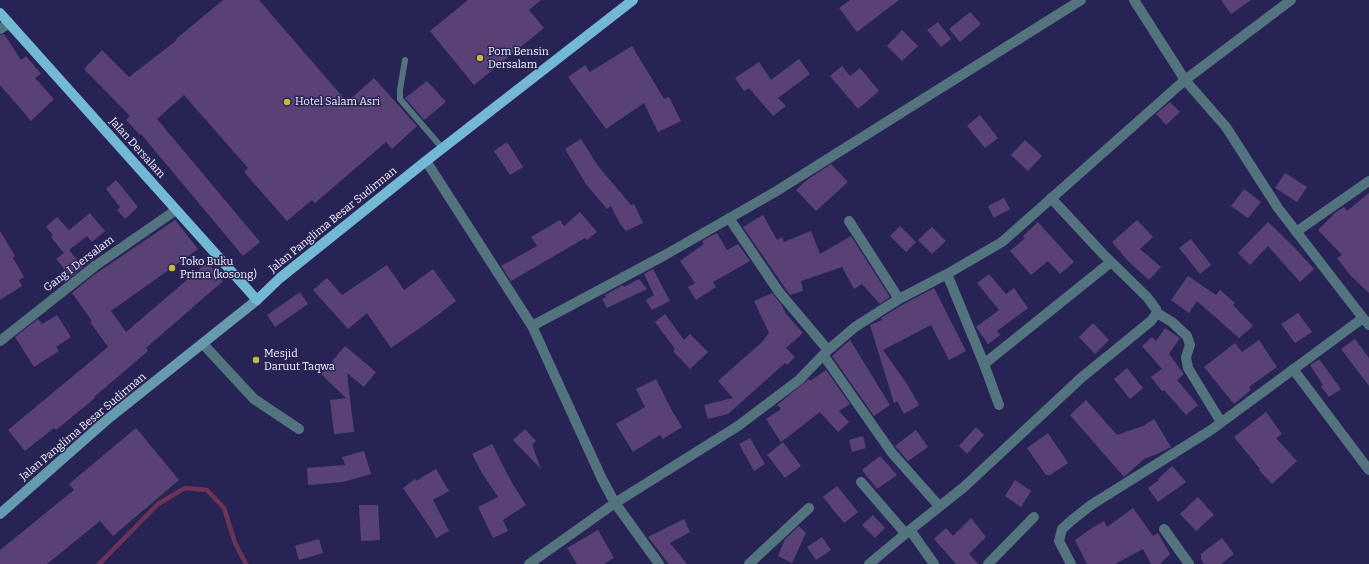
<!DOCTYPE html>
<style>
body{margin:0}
canvas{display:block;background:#282355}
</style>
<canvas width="1369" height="564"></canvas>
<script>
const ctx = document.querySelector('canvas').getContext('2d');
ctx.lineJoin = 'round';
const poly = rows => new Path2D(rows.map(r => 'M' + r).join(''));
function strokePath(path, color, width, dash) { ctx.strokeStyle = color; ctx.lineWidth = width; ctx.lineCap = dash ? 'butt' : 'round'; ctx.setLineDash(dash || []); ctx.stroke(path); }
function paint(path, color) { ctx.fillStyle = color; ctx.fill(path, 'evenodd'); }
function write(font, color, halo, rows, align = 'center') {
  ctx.font = font + ' Bitter,serif'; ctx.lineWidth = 3; ctx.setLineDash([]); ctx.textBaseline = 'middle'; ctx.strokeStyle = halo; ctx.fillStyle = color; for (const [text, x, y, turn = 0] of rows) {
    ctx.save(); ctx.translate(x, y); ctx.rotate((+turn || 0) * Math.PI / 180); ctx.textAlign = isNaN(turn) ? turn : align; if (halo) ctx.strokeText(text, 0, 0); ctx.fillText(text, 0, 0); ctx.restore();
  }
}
strokePath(poly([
 [99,564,158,504,185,488,207,490,224,508,235,543,246,564]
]), '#6c3356', 4.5);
paint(poly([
 [223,0,259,0,347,102,374,78,417,126,392,149,386,142,315,203,312,200,287,221,244,172,248,168,184,95,157,119,260,242,243,256,141,134,140,135,126,120,130,116,84,69,102,50,129,77,177,40,176,39],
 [468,0,541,0,529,10,544,28,474,85,430,31],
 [850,0,899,0,857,32,839,8],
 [1221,0,1251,0,1231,14],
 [970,12,981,24,960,42,949,29],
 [938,22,951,39,941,47,927,30],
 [902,30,918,46,902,61,887,46],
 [4,34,21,60,26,56,41,74,35,78,54,99,31,121,0,85,0,35],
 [632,46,664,99,669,97,681,121,658,132,644,103,606,129,568,77,585,65,590,72],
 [799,59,810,74,778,98,786,106,773,116,749,88,744,91,735,78,759,62,771,80],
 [842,66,850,76,860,68,879,91,858,109,830,76],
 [427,81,446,102,424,120,405,98],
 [1170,102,1180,112,1166,125,1156,114],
 [980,115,998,138,985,148,967,126],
 [581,139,598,166,631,205,634,204,643,223,626,231,620,224,611,206,607,209,586,184,565,149],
 [1025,140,1042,156,1028,171,1011,155],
 [507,142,523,167,510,175,494,151],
 [831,164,848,182,816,211,796,190,807,180],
 [1285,173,1307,187,1297,202,1275,188],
 [116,180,138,207,125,219,117,210,120,207,106,189],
 [1244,189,1261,202,1248,218,1231,206],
 [1369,193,1369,293,1351,276,1337,258,1342,255,1318,230,1336,212,1344,207,1347,211],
 [1004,198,1010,209,994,218,988,206],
 [580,212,597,232,587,240,585,238,511,281,501,266,537,246,531,237,560,220,564,226],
 [90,213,105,231,92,242,87,236,69,250,83,267,71,277,56,259,64,253,51,237,53,235,46,227,57,217,69,230],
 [763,215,777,240,782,237,784,242,811,231,820,254,851,236,890,297,880,304,862,284,854,289,842,267,801,281,803,291,790,295,743,227],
 [175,220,198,249,111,311,126,332,208,262,223,281,146,348,148,351,94,397,95,398,56,430,54,428,25,451,8,430,108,347,90,322,92,321,72,293,91,277],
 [1137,220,1153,237,1140,249,1161,267,1149,280,1128,261,1112,242],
 [1038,222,1074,262,1060,274,1048,261,1031,275,1010,251,1025,238,1023,236],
 [1268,222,1293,246,1314,269,1300,282,1268,246,1250,265,1238,253],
 [900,226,916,242,906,252,890,236],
 [932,227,946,241,932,254,918,240],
 [0,231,15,256,13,258,24,277,19,280,22,286,0,300],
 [717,233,727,250,738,244,750,261,713,282,716,287,696,300,688,287,695,283,680,261,704,244,702,241],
 [1191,239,1211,265,1200,274,1179,248],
 [387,265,404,290,433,269,456,301,427,323,391,348,367,313,348,329,313,290,327,278,342,295],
 [653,269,670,301,652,310,646,300,654,295,644,274],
 [989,274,1006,294,1014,288,1028,308,997,331,1000,335,988,344,976,327,999,310,977,283],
 [1188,276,1216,295,1220,290,1235,303,1233,305,1253,326,1239,338,1197,301,1189,313,1171,300],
 [639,279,647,289,607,308,602,299,606,297,605,295,623,285,624,287],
 [934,288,966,351,949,360,931,325,883,350,907,384,919,405,904,414,897,401,894,403,870,325,882,320,881,318,902,305],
 [300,292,308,304,275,327,267,315],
 [772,293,781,304,786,314,803,333,786,348,795,357,787,365,785,363,728,414,708,419,704,405,733,398,718,381,762,342,769,333,754,301],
 [1298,313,1312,332,1295,343,1281,324],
 [665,314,684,340,690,334,708,352,690,369,673,351,675,349,655,322],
 [57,315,71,337,56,347,59,351,34,367,15,337,38,319,42,324],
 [1093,323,1109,340,1095,354,1079,337],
 [1165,328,1180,338,1169,354,1184,374,1177,380,1198,405,1186,415,1164,390,1162,391,1151,377,1162,369,1142,346,1152,337,1156,341],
 [1355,339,1369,358,1369,386,1341,349],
 [850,340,890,405,874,416,832,356],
 [1259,340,1277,367,1249,387,1251,390,1234,404,1204,367,1235,343,1242,352],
 [345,346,376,372,364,387,347,373,354,432,334,434,330,400,346,398,321,374],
 [1319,359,1341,389,1329,397,1321,386,1323,385,1310,365],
 [1127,368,1143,388,1130,399,1114,379],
 [826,370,850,404,839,411,849,422,838,432,820,412,781,442,766,419,781,409,777,405,809,379,810,381],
 [656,379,671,409,682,427,663,439,660,435,633,452,616,424,645,407,636,389],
 [1086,400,1117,435,1143,426,1154,419,1171,447,1157,454,1144,459,1124,477,1070,415],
 [1266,412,1282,434,1276,438,1297,461,1272,484,1259,470,1260,469,1234,437],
 [976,427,984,435,967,454,959,446],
 [136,428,179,480,113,536,100,521,47,564,0,564,0,550,74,490,69,484],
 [525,429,536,441,532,445,541,469,513,440],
 [916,430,928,447,908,461,895,446],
 [1048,433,1068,463,1050,475,1046,475,1027,448],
 [863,436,866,448,852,452,849,440],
 [750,438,765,464,754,471,739,444],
 [783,442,801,466,785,478,767,455],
 [492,444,512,483,526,505,503,520,508,531,493,538,478,507,498,497,482,473,472,454],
 [364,451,371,474,343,482,308,485,307,468,345,465,342,457],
 [880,456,897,475,877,489,862,470],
 [1172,466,1186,482,1158,502,1148,488,1159,480,1158,479],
 [436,469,449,491,433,500,449,531,436,538,431,529,403,488,415,479,416,481],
 [1015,480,1031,491,1021,507,1005,496],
 [837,486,858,512,844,523,823,497],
 [1198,497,1214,515,1196,531,1180,514],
 [359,505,378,505,380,540,361,541],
 [1133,508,1153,536,1158,533,1170,554,1160,564,1151,564,1143,549,1115,564,1087,564,1075,540,1092,528,1104,521,1107,527],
 [873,515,885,528,875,538,862,525],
 [971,518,986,537,969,554,978,564,956,564,934,539,946,528,953,536],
 [684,519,690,532,670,543,687,564,669,564,648,537],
 [799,526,806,533,792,563,778,556,785,539],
 [598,530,614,558,604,564,577,564,567,548],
 [822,537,831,550,816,560,807,547],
 [1222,538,1234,554,1221,564,1204,564,1201,559,1201,554],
 [319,539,323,553,299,560,295,546]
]), '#594175');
strokePath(poly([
 [405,60,400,90,400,99,443,149]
]), '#53737f', 6);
strokePath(poly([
 [1134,0,1185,80,1226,127,1278,208,1363,318],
 [0,29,9,23],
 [426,161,532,326,602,479,615,503,659,564],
 [729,218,779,292,828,350],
 [849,221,899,299],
 [1296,232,1369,181],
 [947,274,984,364,999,405],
 [1157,313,1172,322,1187,336,1190,345,1186,357,1188,368,1221,422],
 [532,326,665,255,775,192,1081,0],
 [0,341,95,266,176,210],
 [203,344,254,399,299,429],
 [824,356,892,453,939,506],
 [984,364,1111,262],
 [1293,369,1369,470],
 [861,482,905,533],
 [1164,529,1189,564],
 [529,564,615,503,738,426,799,380,828,350,855,327,899,299,947,274,1002,242,1185,80,1291,0],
 [749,564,809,508],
 [869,564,910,530],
 [934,564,910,530,964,487,1081,378,1151,321,1157,313,1156,309,1147,297,1103,254,1051,198],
 [988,564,1034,517],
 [1071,564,1059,541,1062,529,1072,520,1091,505,1211,430,1363,318,1369,325]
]), '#53737f', 10);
strokePath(poly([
 [0,514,109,418,257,300]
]), '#669aae', 10);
strokePath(poly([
 [0,13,257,300,280,278,426,161,633,0]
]), '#74b9d3', 10);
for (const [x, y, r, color] of [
 [480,58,4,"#c7bb3c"],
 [287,102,4,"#c7bb3c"],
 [172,268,4,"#c7bb3c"],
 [256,360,4,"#c7bb3c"]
]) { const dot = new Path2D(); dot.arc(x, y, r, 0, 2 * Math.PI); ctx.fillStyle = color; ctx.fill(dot); strokePath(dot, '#282355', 1.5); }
write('11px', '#f4f4fb', '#282355', [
 ["Pom Bensin",488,52],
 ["Dersalam",488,65],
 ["Hotel Salam Asri",295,102],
 ["Toko Buku",180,262],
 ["Prima (kosong)",180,275],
 ["Mesjid",264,354],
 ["Daruut Taqwa",264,367]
], 'left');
write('11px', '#f4f4fb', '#282355', [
 ["Jalan Dersalam",137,148,48],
 ["Jalan Panglima Besar Sudirman",333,220,-39],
 ["Gang I Dersalam",79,264,-37],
 ["Jalan Panglima Besar Sudirman",83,427,-40]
]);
</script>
